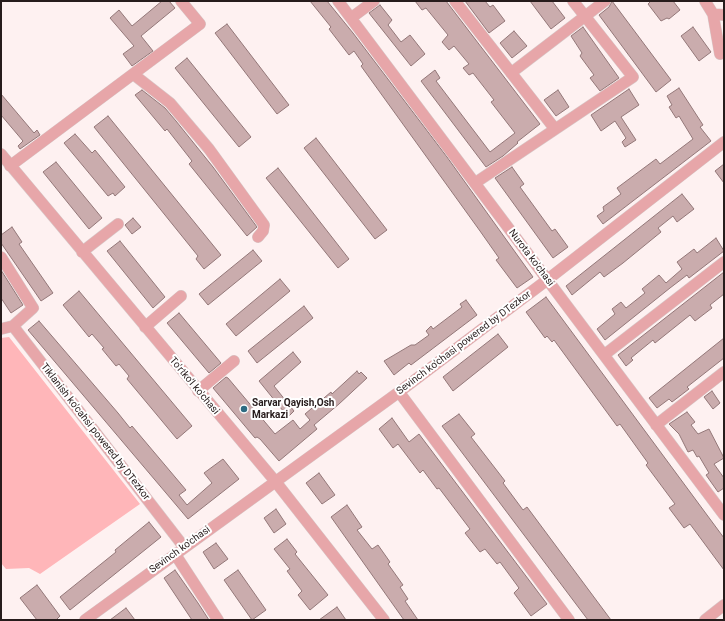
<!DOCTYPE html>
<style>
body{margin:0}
#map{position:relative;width:725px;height:621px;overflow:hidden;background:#fef1f1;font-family:Roboto,sans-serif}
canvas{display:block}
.frame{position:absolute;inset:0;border:2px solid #271c1c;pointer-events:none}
</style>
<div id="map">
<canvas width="725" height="621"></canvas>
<div class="frame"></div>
</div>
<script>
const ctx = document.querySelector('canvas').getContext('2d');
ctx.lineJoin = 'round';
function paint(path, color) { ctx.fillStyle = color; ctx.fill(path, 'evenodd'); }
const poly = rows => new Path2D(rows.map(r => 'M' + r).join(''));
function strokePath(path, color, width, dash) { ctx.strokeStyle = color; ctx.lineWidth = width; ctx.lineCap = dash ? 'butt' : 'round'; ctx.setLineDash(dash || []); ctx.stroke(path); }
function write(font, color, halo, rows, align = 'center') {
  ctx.font = font + ' Roboto,sans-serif'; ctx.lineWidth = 4; ctx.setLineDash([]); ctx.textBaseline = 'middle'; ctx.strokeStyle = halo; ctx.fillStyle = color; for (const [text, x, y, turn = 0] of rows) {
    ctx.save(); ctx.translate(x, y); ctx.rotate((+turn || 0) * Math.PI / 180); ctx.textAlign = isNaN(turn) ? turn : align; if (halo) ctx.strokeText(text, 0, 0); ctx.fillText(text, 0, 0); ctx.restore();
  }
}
paint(poly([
 [9,337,140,504,40,574,29,568,6,569,1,563,1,338]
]), '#ffb6b9');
const building = poly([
 [162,1,169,1,175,8,141,36,153,51,132,66,123,54,134,46,110,18,119,10,132,26,162,1],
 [310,1,327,1,353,33,447,157,533,277,517,288,496,260,499,258,480,231,361,66,363,64,354,51,349,55,329,29,331,27,310,1],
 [415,1,446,1,540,124,517,142,518,143,503,156,486,167,421,81,435,70,440,78,436,81,490,152,515,133,491,102,494,100,473,73,469,75,463,68,469,64,454,46,449,50,442,42,448,35,426,8,422,10,415,1],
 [465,1,485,1,490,7,493,5,505,21,489,33,465,1],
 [530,1,552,1,565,18,551,29,530,1],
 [612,1,671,80,656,92,599,15,609,7,612,1],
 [651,1,673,1,680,10,669,19,667,18,661,21,648,4,651,1],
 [380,5,392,20,388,25,401,42,410,35,425,54,411,66,369,13,380,5],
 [227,24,289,105,277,114,215,33,227,24],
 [583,27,619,78,600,91,590,78,594,75,580,56,582,53,571,36,583,27],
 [693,27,711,52,699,61,681,36,693,27],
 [514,31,527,46,512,58,500,43,514,31],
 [187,58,251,137,239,147,175,68,187,58],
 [679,88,703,125,700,127,711,141,603,224,597,216,604,211,603,207,621,194,617,188,656,159,660,164,693,139,679,116,676,118,669,107,672,105,667,96,679,88],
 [629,89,639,105,621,117,636,140,625,147,622,142,626,138,615,121,601,131,591,115,629,89],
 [142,90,165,108,176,121,213,167,257,227,247,236,189,164,192,161,167,129,165,131,135,95,142,90],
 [558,90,569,107,556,116,544,100,558,90],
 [1,94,34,133,37,130,40,135,20,149,18,146,23,141,1,115,1,94],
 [108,116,221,255,204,269,196,259,198,256,94,127,108,116],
 [75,134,92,153,95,150,125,187,115,196,113,193,108,196,64,143,75,134],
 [316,138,387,230,375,239,304,148,316,138],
 [56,162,102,218,89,229,43,172,56,162],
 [724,164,724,183,715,171,724,164],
 [512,167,524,184,520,187,552,231,555,229,568,247,553,258,495,178,512,167],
 [278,168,349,259,338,268,266,178,278,168],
 [682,194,694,209,677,222,673,216,658,228,661,232,623,263,604,277,600,272,572,295,566,286,682,194],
 [133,218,141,227,132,234,125,225,133,218],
 [12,227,22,242,19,244,53,293,41,301,1,243,1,235,12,227],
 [716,238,724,251,689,278,687,275,670,288,605,340,597,329,615,314,612,309,621,302,626,308,645,293,642,289,659,275,666,283,682,269,677,262,694,249,697,253,716,238],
 [120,241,165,297,153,308,107,251,120,241],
 [253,250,262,261,208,305,199,294,253,250],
 [1,270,23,305,11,313,1,298,1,270],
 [724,272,724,294,710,305,712,308,695,321,690,315,655,343,653,340,631,358,633,360,626,366,618,355,724,272],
 [280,279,290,291,236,336,226,324,280,279],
 [79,291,192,426,177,439,127,379,129,376,119,364,116,366,102,349,104,348,92,334,89,337,63,305,79,291],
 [546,297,724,538,724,570,690,524,684,528,669,508,675,504,646,465,648,463,620,424,617,426,554,340,552,342,547,336,545,338,526,312,546,297],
 [466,300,477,315,411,365,409,363,394,375,384,361,411,345,415,345,429,335,426,331,431,326,433,329,462,307,460,304,466,300],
 [304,306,313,318,257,363,248,351,304,306],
 [179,313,221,363,209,373,167,323,179,313],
 [39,321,118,413,130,428,132,426,186,490,179,495,187,505,212,483,204,473,223,459,239,479,188,519,28,330,39,321],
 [498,334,508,347,453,391,443,377,498,334],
 [724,338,724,358,687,387,689,389,672,402,669,399,657,408,649,398,724,338],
 [293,352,301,362,274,386,294,411,288,417,259,381,293,352],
 [357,371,359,374,361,372,367,378,339,404,314,425,317,429,279,461,260,439,257,437,255,438,213,388,226,377,228,378,275,434,293,420,300,429,310,420,305,414,331,392,332,394,357,371],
 [712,391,720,403,713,409,704,397,712,391],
 [687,412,695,422,691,425,698,434,709,429,724,458,714,464,724,478,724,488,718,492,706,475,709,473,699,456,697,457,693,450,688,452,679,434,669,424,687,412],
 [459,414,475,434,471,437,505,481,503,483,523,510,527,507,611,620,588,620,442,426,459,414],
 [392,418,409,442,419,434,547,604,531,616,514,593,519,588,500,562,497,564,485,549,480,552,465,533,470,529,439,488,437,489,423,470,420,473,398,444,393,448,379,429,392,418],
 [319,473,335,495,322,504,306,483,319,473],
 [347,505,362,527,357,530,372,549,378,545,390,562,388,564,403,585,400,587,408,599,405,601,418,620,404,620,331,517,347,505],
 [276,509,286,524,274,533,264,518,276,509],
 [149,522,161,537,70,610,60,597,116,552,115,550,149,522],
 [287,539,297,552,295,554,328,595,310,610,298,595,302,591,287,571,290,569,274,549,287,539],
 [216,543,228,559,214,569,203,552,216,543],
 [175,570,198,603,209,620,192,620,164,578,175,570],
 [238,570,266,610,252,620,224,580,238,570],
 [37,585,60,616,56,620,37,620,20,598,37,585],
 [337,607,346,620,319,620,337,607],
 [126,608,135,620,110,620,126,608]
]);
paint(building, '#caacad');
strokePath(building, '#937778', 1);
const minor = poly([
 [338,1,724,515],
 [455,1,555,129],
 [705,1,713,14,720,54],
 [713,14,724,15],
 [351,18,374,1],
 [511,73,605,1],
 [133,74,170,103,209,149,264,225,263,231,258,237],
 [1,154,275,481,384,620],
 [10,166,200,24,181,1],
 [475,183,633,77,573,1],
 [82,252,118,224],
 [1,257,33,308,13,326],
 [145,327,181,296],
 [1,329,13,326,184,547],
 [604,355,724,262],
 [198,391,234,361],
 [399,392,569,620],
 [656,425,724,372],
 [175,554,218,620],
 [85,620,399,392,547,280,724,142],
 [705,620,724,605]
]);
strokePath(minor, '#d7cbcb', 12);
strokePath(minor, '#e7a6a9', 11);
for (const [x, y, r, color] of [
 [244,409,4,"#2e6b82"]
]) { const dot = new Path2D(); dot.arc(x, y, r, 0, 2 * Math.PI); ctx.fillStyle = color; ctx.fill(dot); strokePath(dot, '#fff', 1.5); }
write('10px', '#271c1c', '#fff', [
 ["Nurota ko'chasi",531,258,53],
 ["Sevinch ko'chasi powered by DTezkor",464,343,-37],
 ["To'rtko'l ko'chasi",194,386,50],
 ["Tiklanish ko'cahsi powered by DTezkor",95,432,52],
 ["Sevinch ko'chasi",180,550,-36]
]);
write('bold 10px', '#271c1c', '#fff', [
 ["Sarvar Qayish,Osh",252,403],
 ["Markazi",252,415]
], 'left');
</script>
